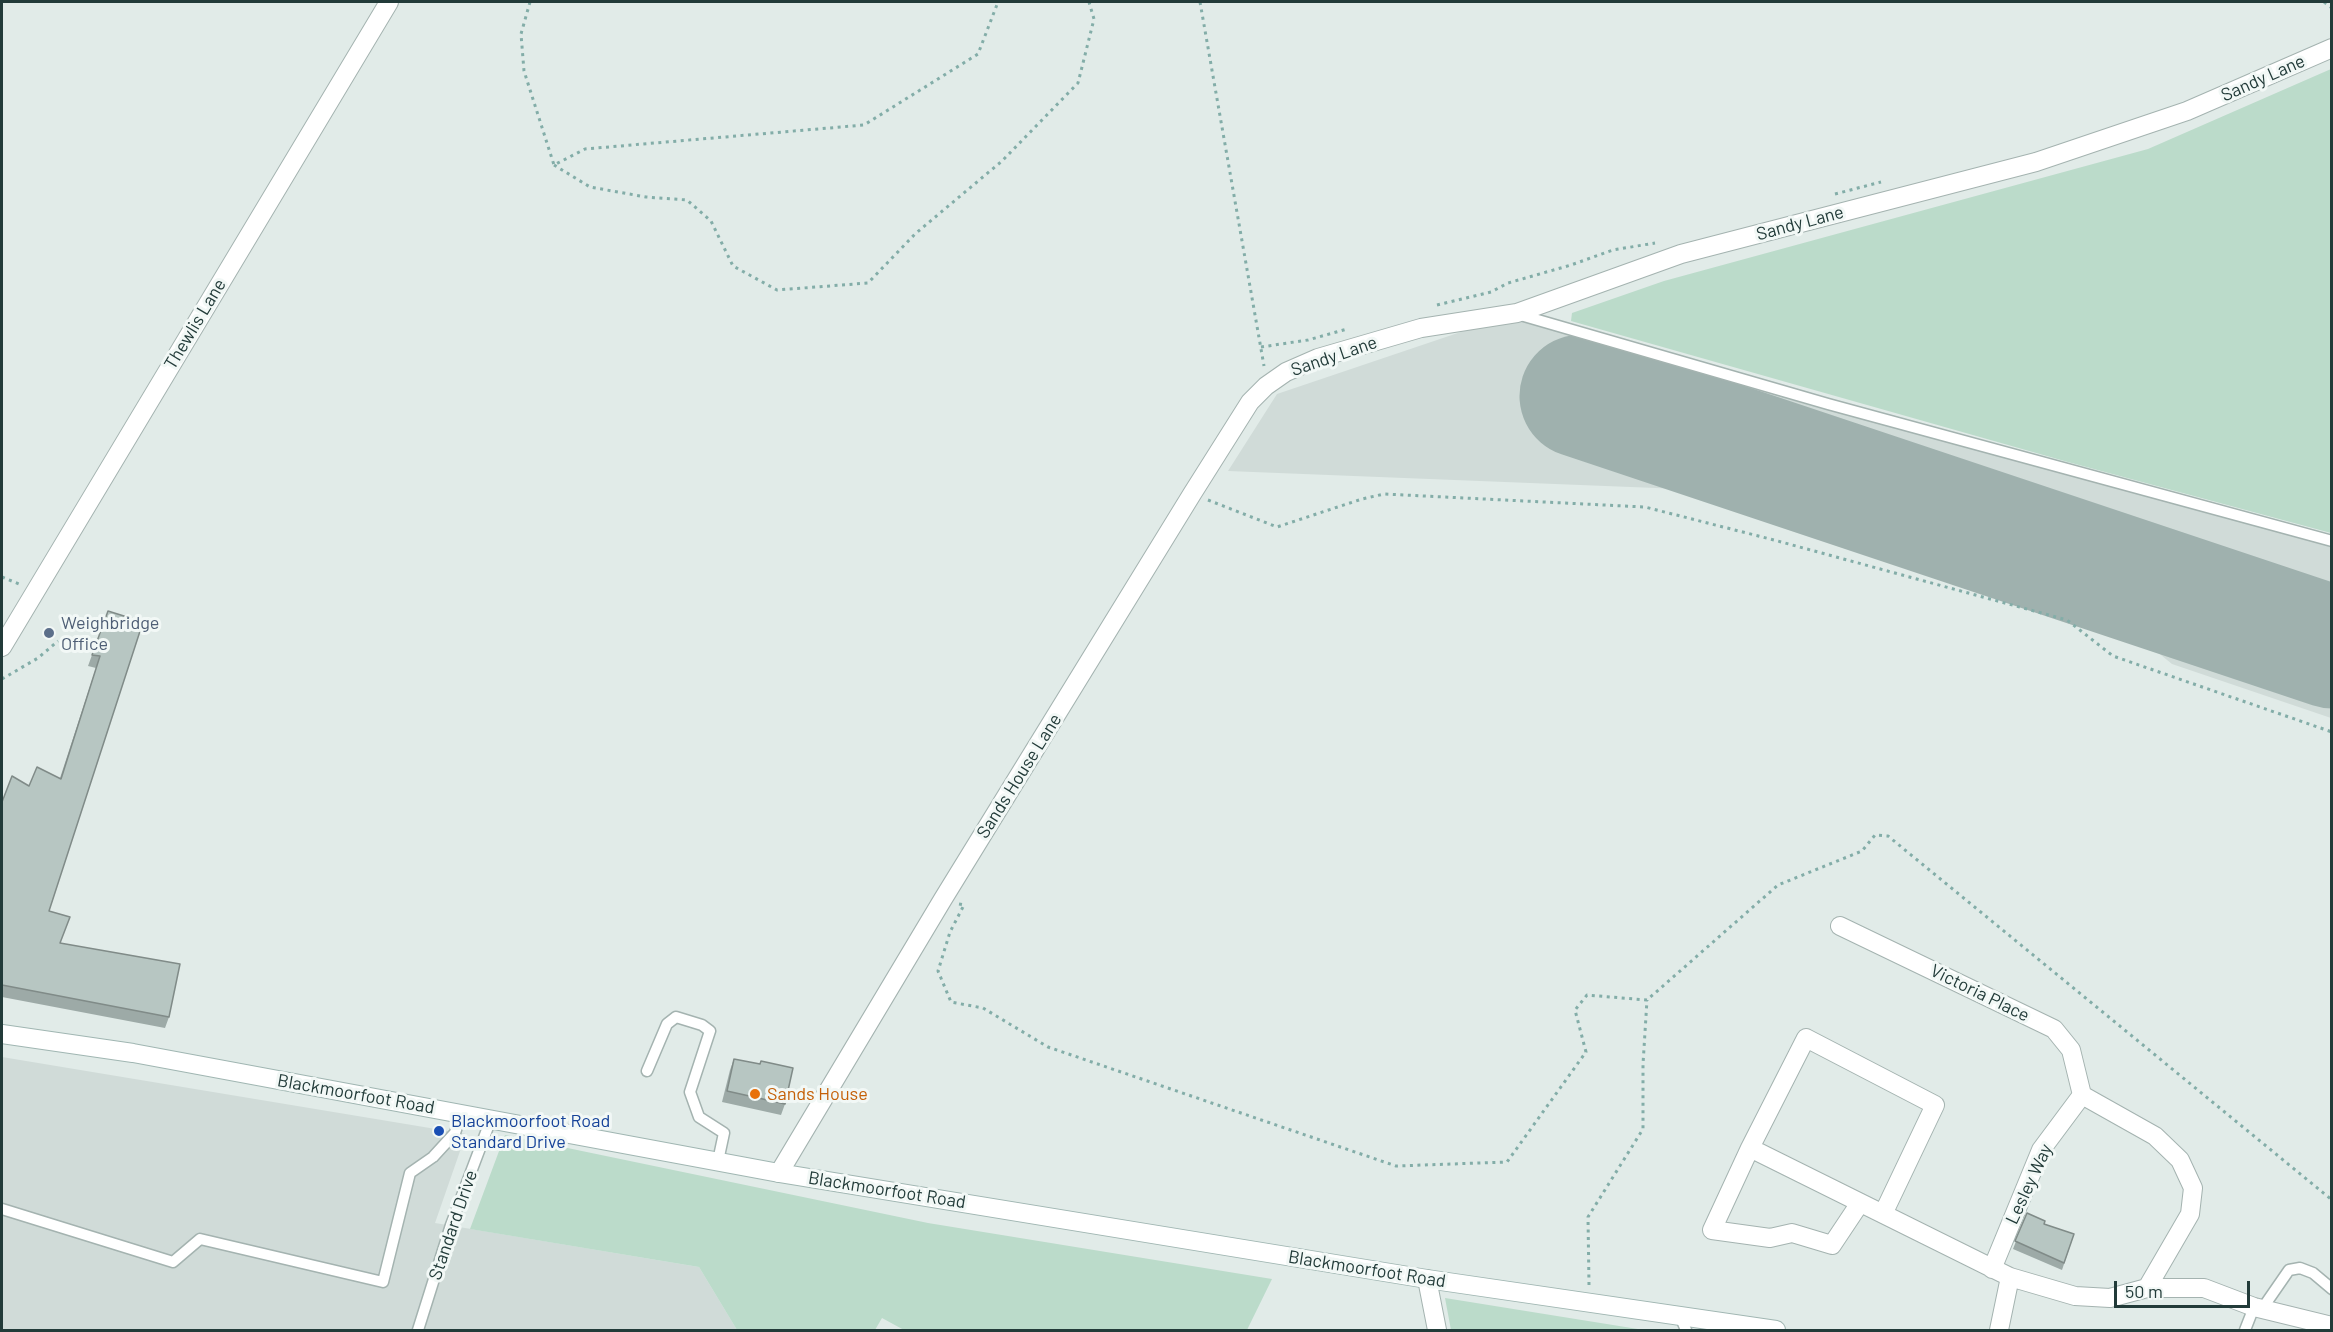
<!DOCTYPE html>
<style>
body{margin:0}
#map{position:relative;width:2333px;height:1332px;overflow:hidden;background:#e1ebe8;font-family:Barlow,sans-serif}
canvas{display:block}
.frame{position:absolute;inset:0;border:3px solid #223b39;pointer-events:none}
.scale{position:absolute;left:2114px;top:1281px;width:136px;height:27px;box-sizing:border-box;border:3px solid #223b39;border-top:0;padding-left:8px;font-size:18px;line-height:21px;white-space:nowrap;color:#223b39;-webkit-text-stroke:4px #f2f8f6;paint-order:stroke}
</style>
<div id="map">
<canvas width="2333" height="1332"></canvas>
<div class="frame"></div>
<div class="scale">50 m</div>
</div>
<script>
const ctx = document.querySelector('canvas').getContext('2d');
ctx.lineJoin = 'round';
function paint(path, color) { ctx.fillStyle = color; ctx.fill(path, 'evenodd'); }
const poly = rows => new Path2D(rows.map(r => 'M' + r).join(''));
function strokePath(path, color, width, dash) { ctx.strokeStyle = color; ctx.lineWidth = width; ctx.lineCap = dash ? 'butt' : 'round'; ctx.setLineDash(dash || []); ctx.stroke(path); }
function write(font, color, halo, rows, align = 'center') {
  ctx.font = font + ' Barlow,sans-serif'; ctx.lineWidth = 6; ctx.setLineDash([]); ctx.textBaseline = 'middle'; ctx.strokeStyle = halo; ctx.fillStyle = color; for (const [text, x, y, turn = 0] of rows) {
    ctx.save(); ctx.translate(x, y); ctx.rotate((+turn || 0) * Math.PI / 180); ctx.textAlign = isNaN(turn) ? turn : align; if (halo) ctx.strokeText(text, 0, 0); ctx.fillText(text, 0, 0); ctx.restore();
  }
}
paint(poly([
 [1517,313,2331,541,2331,718,2172,664,2129,629,1681,489,1228,471,1277,394],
 [2,1057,466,1134,435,1223,699,1267,737,1330,2,1330]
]), '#d0dbd8');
paint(poly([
 [2331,69,2331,533,2068,462,1571,321,1572,313,1664,281,2148,149],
 [505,1135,928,1223,1272,1279,1247,1330,904,1330,882,1318,875,1330,737,1330,699,1267,470,1229],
 [1445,1298,1644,1330,1451,1330]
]), '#bbdbca');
strokePath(poly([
 [1581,396,2332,647]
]), '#9fb1ae', 123);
const lane = poly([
 [1517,314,1828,404,2332,541],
 [647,1071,667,1024,676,1017,702,1025,710,1031,690,1092,699,1117,724,1133,718,1161],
 [2,1209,173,1262,200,1239,383,1282,410,1173,433,1157,455,1133,461,1114],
 [2262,1309,2289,1270,2300,1268,2313,1273,2332,1289],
 [1680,1316,1686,1330],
 [418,1330,451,1225,491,1119],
 [2245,1330,2254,1307]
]);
const street = poly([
 [2,647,389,2],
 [1840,926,2054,1029,2071,1050,2082,1095],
 [2082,1095,2155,1136,2180,1160,2193,1188,2190,1214,2147,1288],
 [1750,1148,2010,1277,2075,1296,2110,1298,2147,1288,2204,1288,2254,1307,2332,1326],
 [779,1173,943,899,1192,494,1250,402,1266,386,1286,372,1318,358,1421,328,1517,313,1681,254,2036,162,2187,111,2332,48],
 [1860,1203,1832,1245,1792,1233,1770,1238,1712,1230,1750,1148,1806,1038,1935,1105,1883,1214],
 [1992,1269,2041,1150,2082,1095],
 [1427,1279,1437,1330],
 [1999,1330,2010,1277]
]);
const secondary = poly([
 [2,1034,133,1053,779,1173,1427,1279,1776,1330]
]);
strokePath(lane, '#a4b3b0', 13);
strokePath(street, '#a4b3b0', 20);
strokePath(secondary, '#a0b6b2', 20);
strokePath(poly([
 [530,2,521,34,524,71,554,165,585,149,864,125,978,54,998,2],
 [1200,2,1264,366],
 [2324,2,2332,8],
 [554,165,590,187,646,197,687,200,711,221,733,266,777,290,868,283,915,234,1002,161,1078,83,1094,19,1089,2],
 [1835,194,1881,182],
 [1437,305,1491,292,1508,283,1571,265,1613,250,1655,243],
 [1261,347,1308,340,1347,329],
 [1208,500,1277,527,1362,499,1384,494,1645,507,1774,540,2067,620,2113,656,2332,732],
 [2,577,19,584],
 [2,679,38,658,58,641],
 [959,904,964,905,950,932,938,971,951,1002,983,1008,1048,1047,1396,1166,1507,1162,1586,1052,1575,1010,1587,995,1647,1000,1778,885,1862,851,1875,835,1888,836,2332,1200],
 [1589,1285,1588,1217,1643,1129,1643,1064,1647,1000]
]), '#83ada8', 3, [3, 4.5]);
strokePath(lane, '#fff', 10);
strokePath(street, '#fff', 18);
strokePath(secondary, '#fff', 18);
paint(poly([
 [108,611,143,622,49,911,60,943,169,1017,165,1028,2,997,2,802,29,786,60,778,96,668,88,666],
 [734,1059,785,1104,781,1115,722,1102,730,1070],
 [2027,1213,2044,1224,2074,1234,2062,1270,2013,1249]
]), '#9daaa7');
const building = poly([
 [108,611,143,622,49,911,70,917,60,943,180,964,169,1017,2,985,2,802,12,776,29,786,37,767,61,779,100,656,92,655,108,611],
 [734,1059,760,1064,761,1061,793,1068,785,1104,727,1091,734,1059],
 [2027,1213,2045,1221,2044,1224,2074,1234,2064,1263,2015,1241,2027,1213]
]);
paint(building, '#b7c6c2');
strokePath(building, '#808b88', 1.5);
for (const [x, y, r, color] of [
 [49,633,6,"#5c6f8a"],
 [755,1094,6,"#e8710a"],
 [439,1131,6,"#1a4fb4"]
]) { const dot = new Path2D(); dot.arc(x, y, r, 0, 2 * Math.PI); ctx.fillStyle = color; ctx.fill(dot); strokePath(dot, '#f2f8f6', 2); }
write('18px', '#223b39', '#f2f8f6', [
 ["Sandy Lane",2263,78,-24],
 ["Sandy Lane",1800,223,-15],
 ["Thewlis Lane",195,324,-59],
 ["Sandy Lane",1334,356,-19],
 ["Sands House Lane",1019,776,-58],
 ["Victoria Place",1980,993,26],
 ["Blackmoorfoot Road",356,1094,10],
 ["Lesley Way",2029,1184,-65],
 ["Blackmoorfoot Road",887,1190,9],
 ["Standard Drive",453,1225,-71],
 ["Blackmoorfoot Road",1367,1269,9]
]);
write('18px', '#4e5e75', '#f2f8f6', [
 ["Weighbridge",61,623],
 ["Office",61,644]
], 'left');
write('18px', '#c56008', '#f2f8f6', [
 ["Sands House",767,1094]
], 'left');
write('18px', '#164399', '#f2f8f6', [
 ["Blackmoorfoot Road",451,1121],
 ["Standard Drive",451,1142]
], 'left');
</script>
